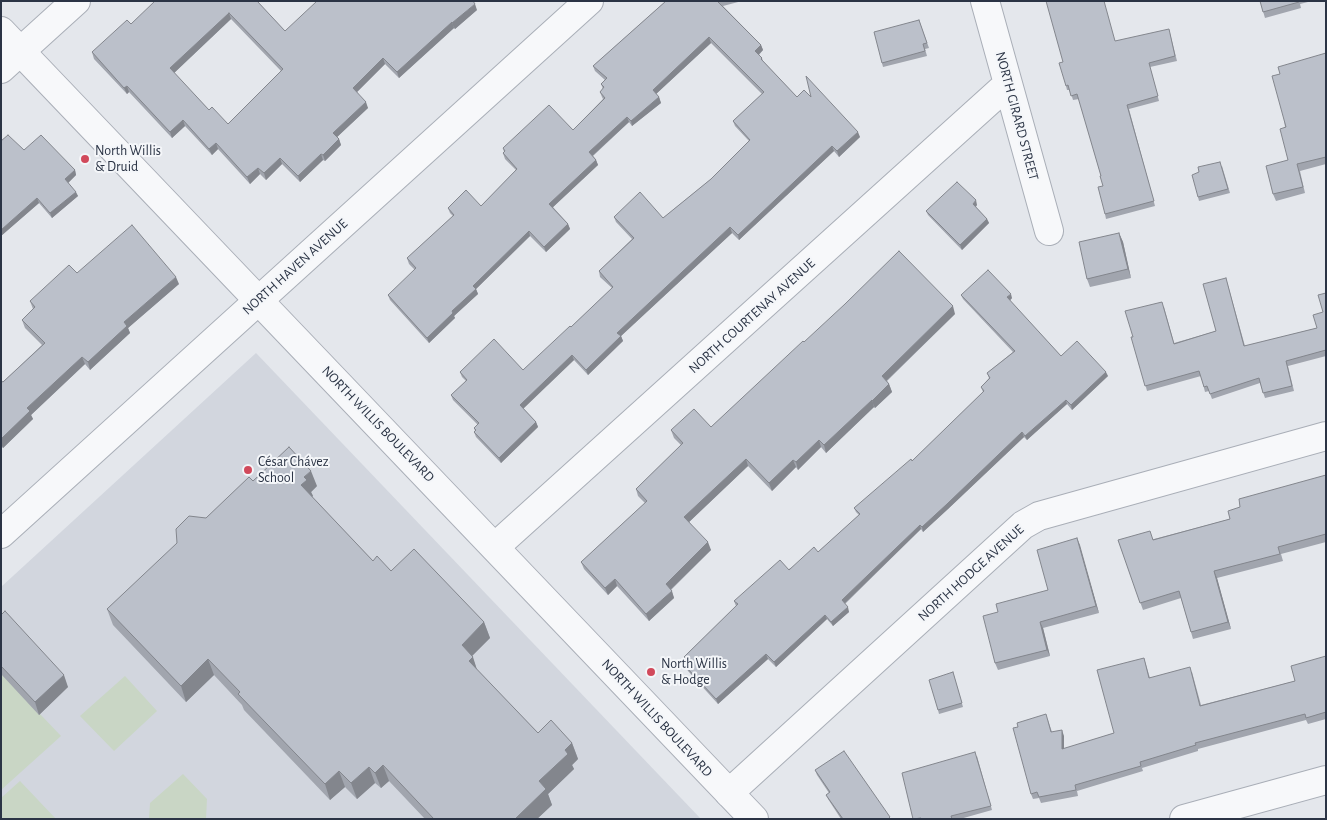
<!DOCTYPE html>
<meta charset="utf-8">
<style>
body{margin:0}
#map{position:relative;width:1327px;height:820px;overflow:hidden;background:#e4e7ec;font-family:"Alegreya Sans",sans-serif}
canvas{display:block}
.frame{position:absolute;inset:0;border:2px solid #2b3445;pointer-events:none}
</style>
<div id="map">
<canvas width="1327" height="820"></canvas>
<div class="frame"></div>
</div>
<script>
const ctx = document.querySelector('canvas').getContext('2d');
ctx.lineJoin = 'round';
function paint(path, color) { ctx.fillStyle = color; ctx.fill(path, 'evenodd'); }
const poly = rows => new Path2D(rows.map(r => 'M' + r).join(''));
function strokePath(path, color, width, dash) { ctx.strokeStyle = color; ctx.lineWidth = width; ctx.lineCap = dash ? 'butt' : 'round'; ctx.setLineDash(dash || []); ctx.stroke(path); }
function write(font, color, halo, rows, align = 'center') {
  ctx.font = font + ' "Alegreya Sans",sans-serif'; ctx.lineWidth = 4; ctx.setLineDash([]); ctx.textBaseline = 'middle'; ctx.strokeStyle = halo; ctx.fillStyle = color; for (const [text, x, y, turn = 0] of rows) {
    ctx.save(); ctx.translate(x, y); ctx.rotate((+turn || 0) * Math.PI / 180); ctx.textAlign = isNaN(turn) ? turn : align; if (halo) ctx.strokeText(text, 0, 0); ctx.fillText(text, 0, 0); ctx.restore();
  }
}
paint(poly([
 [256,353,701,819,1,819,1,587]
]), '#d2d6de');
paint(poly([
 [1,673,61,736,1,790],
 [125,676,157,711,114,751,80,716],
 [183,774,207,799,206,819,149,819,150,803],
 [20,781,56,819,1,819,1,798]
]), '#c9d6c5');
const minor = poly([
 [985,1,1049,231],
 [1,69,76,1],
 [1,534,589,1],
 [495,547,1008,84],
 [729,793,1023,525,1039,516,1326,436],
 [1184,819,1326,780]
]);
const tertiary = poly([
 [1,31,754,819]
]);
strokePath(minor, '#a9aeb7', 30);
strokePath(tertiary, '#a9aeb7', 30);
strokePath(minor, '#f7f8fa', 28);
strokePath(tertiary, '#f7f8fa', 28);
paint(poly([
 [257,1,285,31,477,10,455,29,454,28,399,78,385,64,357,92,368,108,337,137,339,139,341,145,325,161,323,160,300,182,282,164,266,180,260,174,250,184,218,149,212,155,185,126,172,138,129,92,127,94,94,59,92,52,131,24],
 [231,19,281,71,228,124,209,110,174,73],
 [666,1,742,1,723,6,761,45,763,50,759,55,762,58,763,61,797,97,811,97,860,137,839,157,834,151,739,240,732,233,621,336,623,341,588,375,574,360,523,408,536,422,538,427,501,463,476,437,474,432,475,431,474,428,478,425,453,400,451,395,466,381,462,377,460,372,523,370,571,327,612,288,600,277,599,271,632,239,616,222,614,217,663,218,711,179,749,141,735,126,733,121,762,94,711,43,656,94,659,97,661,103,632,126,629,122,593,156,596,160,598,165,553,207,568,224,570,229,546,252,530,236,476,289,478,294,454,316,455,318,429,343,390,300,388,295,415,270,409,264,407,258,453,216,450,213,448,208,481,206,516,170,505,159,503,153,504,152,503,148,573,130,603,99,602,97,600,92,603,89,601,84,605,80,595,71,593,66],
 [1260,1,1312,1,1300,4,1301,8,1265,18],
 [919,20,929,48,925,49,927,56,883,67,882,63],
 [1170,33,1177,61,1150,67,1159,101,1129,109,1155,206,1106,219,1105,214,1103,186,1101,176,1079,99,1073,100,1070,90,1067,90,1066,86,1116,41],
 [1326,53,1326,164,1300,171,1305,193,1276,201,1273,194,1288,160,1280,74],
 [1,141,75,170,76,175,68,183,78,196,52,218,39,203,1,236],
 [1222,166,1230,193,1199,201,1198,197],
 [977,205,976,207,987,219,989,223,962,250,928,215,926,211],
 [1119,233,1123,242,1131,278,1090,287,1087,279],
 [77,273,179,284,128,328,130,333,90,370,85,364,31,415,33,419,3,448,1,446,1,381,3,382,42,345,25,328,22,320,33,309,30,301],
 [1226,278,1245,346,1317,328,1323,312,1326,293,1326,356,1288,366,1294,391,1265,398,1260,383,1212,399,1209,391,1205,392,1201,376,1147,391,1133,337,1164,307,1174,343,1216,331],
 [961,295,1012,298,1010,301,1061,356,1108,376,1072,410,1067,404,1027,440,1024,437,948,509,923,532,921,529,845,604,849,612,833,626,827,619,776,667,768,659,718,704,688,671,686,667,688,665,684,657,736,606,734,601,818,552,859,515,856,512,854,508,912,461,983,392,981,387,989,378,987,373,1013,352,963,299],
 [955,314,887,381,889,384,892,392,875,408,874,407,826,453,821,447,798,470,796,467,772,491,748,466,689,522,711,550,671,590,674,598,649,621,617,586,608,595,584,569,581,562,645,503,638,496,636,489,681,445,674,438,671,430,711,427,804,342],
 [1326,475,1326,542,1281,554,1283,561,1217,578,1231,629,1193,639,1181,598,1143,610,1118,540,1154,539,1230,519,1240,507],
 [253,481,317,486,311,492,313,496,312,497,373,561,484,622,490,638,472,656,477,670,538,733,572,743,578,759,572,765,574,769,548,794,552,805,537,819,425,819,389,781,381,788,375,783,357,799,345,787,330,800,244,710,242,705,214,675,186,702,113,625,107,609,206,518],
 [1077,538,1099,613,1043,628,1050,656,998,670,995,663,998,612,1048,590],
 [1,615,68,687,39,715,1,674],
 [1326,656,1326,719,1308,724,1306,720,1198,749,1198,751,1142,768,1143,771,1077,791,1078,796,1041,803,1039,798,1033,799,1031,794,1048,720,1052,732,1064,736,1064,749,1114,733,1144,658,1150,678,1192,672,1201,705,1295,681],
 [953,672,963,707,939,714,938,710],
 [977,756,992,810,960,819,913,819],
 [815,770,890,817,890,819,841,819,828,799,826,795,829,793,817,775]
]), '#a1a5ae');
paint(poly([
 [475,4,477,10,455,29,452,23],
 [229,13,231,19,172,75,170,68],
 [452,22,454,28,399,78,397,72],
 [709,37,711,43,655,95,653,90],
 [761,45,763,50,757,56,755,51],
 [383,58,385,64,355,94,353,88],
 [127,86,129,92,127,94,124,88],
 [659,97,661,103,632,126,631,121],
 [366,102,368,108,335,139,333,133],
 [627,117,629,122,591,157,589,152],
 [183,120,185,126,172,138,170,132],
 [858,132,860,137,839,157,837,151],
 [339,139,341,145,325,161,323,155],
 [216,143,218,149,212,155,209,149],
 [832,146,834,151,739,240,738,235],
 [321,154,323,160,300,182,298,176],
 [280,158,282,164,266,180,264,173],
 [596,160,598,165,551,209,549,204],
 [258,168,260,174,250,184,247,177],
 [75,170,76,175,67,184,65,179],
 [76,192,78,196,52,218,50,213],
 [37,198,39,203,1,236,1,230],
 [976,200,977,205,974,208,973,204],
 [987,219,989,223,962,250,960,245],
 [568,224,570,229,546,252,544,247],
 [730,227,732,233,621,336,623,341,588,375,586,370,617,333],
 [529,231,530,236,476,289,478,294,454,316,455,318,429,343,427,338,452,311,473,286],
 [1119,233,1123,242,1131,278,1128,269],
 [176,277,179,284,128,328,130,333,90,370,88,362,124,322],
 [1011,294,1012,298,1008,302,1007,297],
 [953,306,955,314,884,383,882,376],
 [572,355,574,360,522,410,520,405],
 [82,357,85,364,31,415,33,419,3,448,1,443,1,439,27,408],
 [1106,372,1108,376,1072,410,1071,405],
 [889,384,892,392,875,408,872,401],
 [872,400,874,407,826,453,824,445],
 [1066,400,1067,404,1027,440,1025,436],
 [536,422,538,427,501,463,499,458],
 [1022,432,1024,437,948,509,923,532,922,527],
 [819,440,821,447,798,470,796,462],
 [746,459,748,466,687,524,684,517],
 [793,460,796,467,772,491,769,483],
 [311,471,317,486,311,492,313,496,307,501,301,485,304,477],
 [920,525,921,529,843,605,842,600],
 [1077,538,1080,545,1099,613,1096,606],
 [708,542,711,550,668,592,666,584],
 [1214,571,1217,578,1231,629,1228,622],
 [615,579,617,586,608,595,605,588],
 [672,591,674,598,649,621,646,614],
 [848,607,849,612,833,626,831,622],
 [825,615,827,619,776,667,774,662],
 [484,622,490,638,467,661,462,645],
 [1040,622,1043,628,1050,656,1047,650],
 [766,654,768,659,718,704,716,699],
 [473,657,478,673,469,661],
 [208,659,214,675,186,702,181,686],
 [64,675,68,687,39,715,35,702],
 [1062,730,1064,736,1064,755,1062,749],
 [572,743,578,759,572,765,574,769,548,794,552,805,537,819,515,819,539,781,565,750],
 [383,765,389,781,381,788,375,773],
 [369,767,375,783,357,799,351,783],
 [339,771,345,787,330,800,325,784]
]), '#83868d');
const building = poly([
 [155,1,257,1,285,31,317,1,473,1,475,4,452,23,452,22,397,72,383,58,353,88,366,102,333,133,339,139,323,155,321,154,298,176,280,158,264,173,258,168,247,177,216,143,209,149,183,120,170,132,127,86,124,88,92,52,127,20,131,24,155,1],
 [229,13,283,69,228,124,212,107,209,110,170,68,229,13],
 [666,1,720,1,718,2,761,45,755,51,762,58,761,59,797,97,804,90,811,97,806,76,858,132,837,151,832,146,738,235,730,227,617,333,621,336,586,370,572,355,520,405,536,422,499,458,474,432,476,430,474,428,479,423,451,395,467,380,460,372,494,339,523,370,570,326,571,327,613,287,599,271,634,238,614,217,640,192,663,218,711,179,750,140,733,121,764,92,709,37,653,90,659,97,631,121,627,117,589,152,596,160,549,204,568,224,544,247,529,231,473,286,476,289,452,311,453,313,427,338,388,295,416,268,407,258,454,215,448,208,466,190,481,206,517,169,503,153,505,151,503,148,549,105,573,130,605,98,600,92,604,87,601,84,607,78,593,66,666,1],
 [1046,1,1104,1,1115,41,1169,29,1175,56,1149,63,1158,96,1127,105,1154,201,1105,214,1098,187,1103,186,1100,176,1101,176,1077,94,1071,96,1068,85,1066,86,1059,63,1063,62,1046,1],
 [1260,1,1299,1,1299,2,1263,12,1260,1],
 [919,20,927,43,923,44,925,51,882,63,874,32,919,20],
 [1326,53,1326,157,1297,164,1303,187,1273,194,1266,166,1288,160,1280,129,1286,127,1272,76,1280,74,1278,67,1326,53],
 [8,135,24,150,41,135,75,170,65,179,76,192,50,213,37,198,1,230,1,141,8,135],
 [1220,162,1228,189,1198,197,1192,175,1199,172,1198,167,1220,162],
 [957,182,976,200,973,204,987,219,960,245,926,211,957,182],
 [132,225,176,277,124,322,127,326,88,362,82,357,27,408,30,411,1,439,1,381,3,382,45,343,22,320,35,307,30,301,69,265,77,273,132,225],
 [1119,233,1128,269,1087,279,1079,242,1119,233],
 [899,251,953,306,882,376,889,384,872,401,872,400,824,445,819,440,796,462,793,460,769,483,746,459,684,517,708,542,666,584,672,591,646,614,615,579,605,588,581,562,647,501,636,489,683,443,671,430,694,409,711,427,803,341,804,342,845,304,899,251],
 [988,270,1011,294,1007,297,1061,356,1077,341,1106,372,1071,405,1066,400,1025,436,1022,432,947,504,922,527,920,525,842,600,848,607,831,622,825,615,774,662,766,654,716,699,686,667,690,663,684,657,738,604,734,601,780,560,789,570,814,547,818,552,860,514,854,508,911,459,912,461,984,391,981,387,990,378,987,373,1015,351,961,295,988,270],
 [1226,278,1244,346,1317,328,1313,315,1323,312,1318,295,1326,293,1326,350,1286,361,1292,386,1263,393,1259,378,1210,394,1207,386,1204,387,1199,371,1145,386,1131,337,1133,337,1125,311,1162,302,1174,344,1216,331,1203,284,1226,278],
 [289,447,311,471,304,477,307,480,301,485,373,561,377,556,391,571,414,549,484,622,462,645,473,657,469,661,538,733,551,720,572,743,565,750,568,754,539,781,546,789,515,819,434,819,383,765,375,773,369,767,351,783,339,771,325,784,238,694,240,692,208,659,181,686,107,609,177,543,176,529,189,516,206,518,249,477,253,481,289,447],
 [1326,475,1326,534,1278,547,1280,554,1214,571,1228,622,1191,632,1179,591,1140,603,1118,540,1150,531,1153,540,1230,519,1228,511,1240,507,1239,499,1326,475],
 [1077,538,1096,606,1040,622,1047,650,995,663,983,616,998,612,996,604,1048,590,1037,550,1077,538],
 [5,611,64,675,35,702,1,666,1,615,5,611],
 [1326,656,1326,712,1306,718,1305,714,1195,743,1196,745,1140,762,1141,766,1075,785,1076,790,1039,797,1037,792,1031,794,1013,728,1018,727,1017,723,1046,714,1051,732,1062,730,1062,749,1114,733,1097,670,1144,658,1149,678,1190,667,1200,706,1295,681,1291,666,1326,656],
 [953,672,962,703,938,710,929,680,953,672],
 [844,751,890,817,888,819,843,819,826,795,830,792,815,770,844,751],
 [975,752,991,806,951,816,952,819,921,819,921,818,913,819,902,773,975,752]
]);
paint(building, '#bbc0ca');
strokePath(building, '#83868d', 1);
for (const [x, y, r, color] of [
 [85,159,5,"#d1495b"],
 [248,470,5,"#d1495b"],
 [651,672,5,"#d1495b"]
]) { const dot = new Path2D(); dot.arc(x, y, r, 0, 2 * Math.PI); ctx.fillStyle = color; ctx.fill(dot); strokePath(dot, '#f4f6f9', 2); }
write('14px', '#2b3445', '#f4f6f9', [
 ["NORTH GIRARD STREET",1017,116,75],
 ["NORTH HAVEN AVENUE",295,267,-42],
 ["NORTH COURTENAY AVENUE",752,316,-42],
 ["NORTH WILLIS BOULEVARD",378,424,46],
 ["NORTH HODGE AVENUE",971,573,-42],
 ["NORTH WILLIS BOULEVARD",657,718,47]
]);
write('14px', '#2b3445', '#f4f6f9', [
 ["North Willis",95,151],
 ["& Druid",95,167],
 ["César Chávez",258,462],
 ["School",258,478],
 ["North Willis",661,664],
 ["& Hodge",661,680]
], 'left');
</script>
